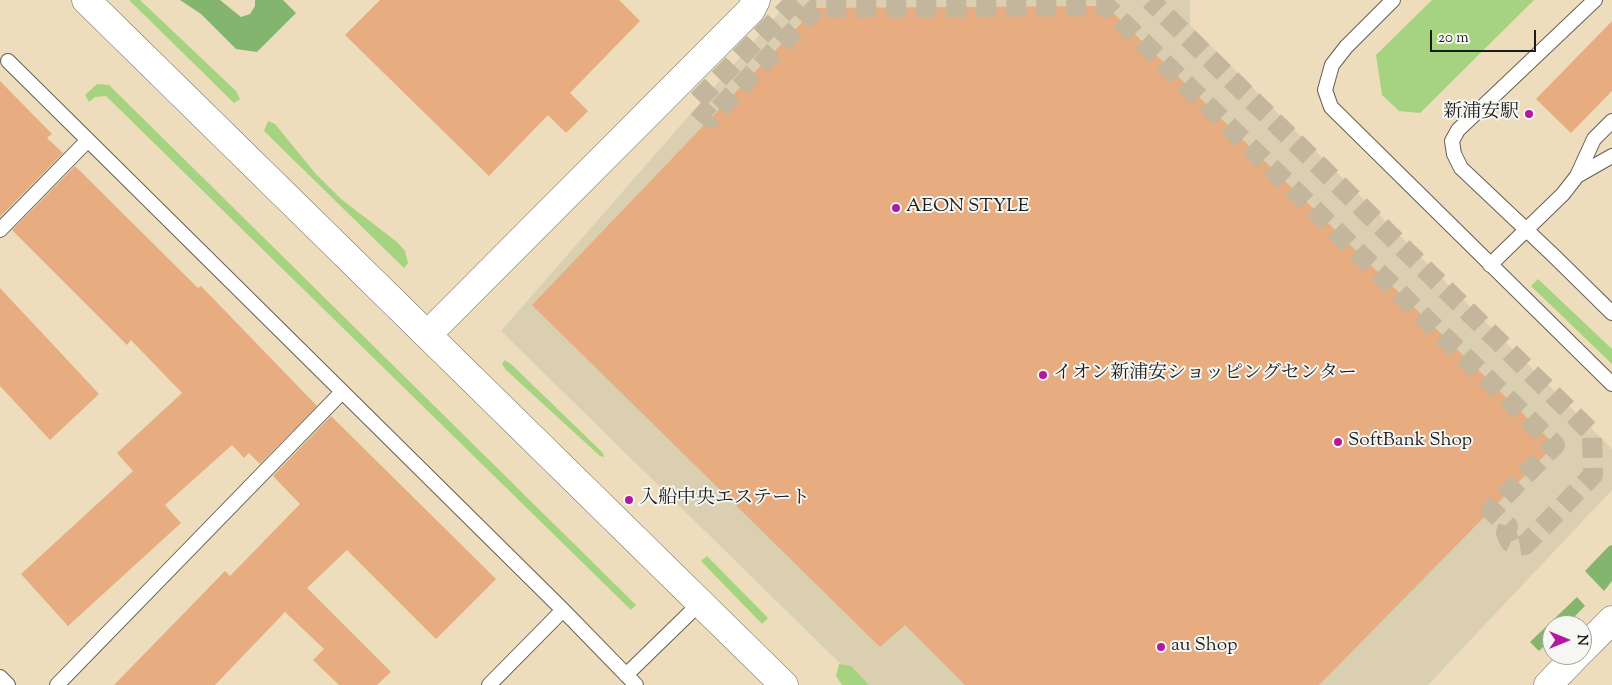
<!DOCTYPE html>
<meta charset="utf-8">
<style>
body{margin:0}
#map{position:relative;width:1612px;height:685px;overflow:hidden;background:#edddbc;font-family:"Sorts Mill Goudy",serif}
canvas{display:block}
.north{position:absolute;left:1542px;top:615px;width:50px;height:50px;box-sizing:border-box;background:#f6f6f2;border:1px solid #9f9f9c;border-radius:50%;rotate:90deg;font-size:14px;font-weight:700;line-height:20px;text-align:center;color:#1c1c1c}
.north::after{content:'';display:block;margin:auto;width:18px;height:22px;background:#b5179e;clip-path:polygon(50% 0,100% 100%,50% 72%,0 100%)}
.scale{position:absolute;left:1430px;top:30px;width:106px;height:22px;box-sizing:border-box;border:2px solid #1c1c1c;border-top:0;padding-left:6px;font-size:15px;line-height:18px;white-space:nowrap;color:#1c1c1c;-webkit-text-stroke:4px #f6f6f2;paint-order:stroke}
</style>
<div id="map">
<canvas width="1612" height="685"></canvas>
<div class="north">N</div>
<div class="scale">20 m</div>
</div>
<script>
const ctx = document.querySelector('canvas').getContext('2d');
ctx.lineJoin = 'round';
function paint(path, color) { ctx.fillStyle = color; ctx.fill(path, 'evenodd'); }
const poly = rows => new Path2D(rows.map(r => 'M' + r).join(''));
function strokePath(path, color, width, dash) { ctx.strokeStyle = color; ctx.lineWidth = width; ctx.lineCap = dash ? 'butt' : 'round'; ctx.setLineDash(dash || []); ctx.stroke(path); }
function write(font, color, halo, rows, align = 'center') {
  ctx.font = font + ' "Sorts Mill Goudy","Noto Serif JP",serif'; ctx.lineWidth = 4; ctx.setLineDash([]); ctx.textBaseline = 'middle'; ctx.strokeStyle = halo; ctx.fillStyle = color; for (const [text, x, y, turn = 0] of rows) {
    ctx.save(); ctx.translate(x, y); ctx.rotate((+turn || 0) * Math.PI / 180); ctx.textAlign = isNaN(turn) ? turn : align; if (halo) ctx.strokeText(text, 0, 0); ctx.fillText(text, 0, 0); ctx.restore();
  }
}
paint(poly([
 [790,0,1190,0,1190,25,1612,449,1612,490,1428,685,862,685,501,331]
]), '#dacfb1');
paint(poly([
 [129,0,140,0,236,91,240,99,234,103],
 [1432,0,1534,0,1420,113,1399,111,1382,95,1376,55],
 [97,84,109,85,636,605,631,610,106,96,95,97,89,102,85,95],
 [268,121,275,124,315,173,341,199,397,242,405,251,408,263,404,268,264,131],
 [1538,279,1612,349,1612,364,1531,286],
 [505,360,512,365,603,453,604,457,600,456,506,370,502,364],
 [707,556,768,618,762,624,701,561],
 [839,664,851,666,869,685,842,685,836,676]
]), '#a6d380');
paint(poly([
 [180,0,220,0,241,17,250,14,255,6,255,0,283,0,296,13,257,52,236,49,201,14],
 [1612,545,1612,581,1604,591,1585,571,1609,546],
 [1577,597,1585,606,1566,625,1552,625,1552,638,1539,651,1530,642]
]), '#84b56e');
paint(poly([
 [380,0,619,0,640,21,570,93,588,111,566,133,548,115,489,176,345,35],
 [1106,6,1555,445,1319,685,965,685,905,625,880,647,532,305,816,8],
 [1612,21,1612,91,1571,133,1536,99],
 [0,81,52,134,47,138,63,153,0,217],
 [75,166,198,288,201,286,317,406,260,464,249,453,244,458,232,445,165,505,181,523,68,626,21,574,133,471,117,453,182,393,131,340,127,345,12,230],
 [0,288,99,394,50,440,0,386],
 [331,416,496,579,436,639,347,550,307,588,391,672,377,685,339,685,313,660,324,649,285,612,215,685,114,685,225,571,230,576,300,504,273,476]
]), '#e7ac7f');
strokePath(poly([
 [796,0,694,104,710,118,816,8,1106,6,1555,445,1491,510,1508,526,1506,533,1510,542,1519,546,1525,545,1593,475,1592,433,1150,0]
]), '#c3b69c', 20, [20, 10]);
const service = poly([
 [1393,0,1346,47,1332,65,1325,90,1331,107,1612,384],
 [1595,0,1458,130,1452,141,1454,154,1461,168,1553,255,1612,313],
 [8,61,563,610,636,685],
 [1577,176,1612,156],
 [0,230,88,140],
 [1490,265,1563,194,1577,176,1594,139,1612,121],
 [626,675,700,603],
 [0,677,8,685],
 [57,685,342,392],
 [489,685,563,610]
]);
const tertiary = poly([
 [86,0,784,685],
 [428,334,751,10,756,0],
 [1582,650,1612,620],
 [1548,685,1577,655]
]);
strokePath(service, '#656054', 16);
strokePath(tertiary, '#656054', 29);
strokePath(service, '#fff', 14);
strokePath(tertiary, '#fff', 28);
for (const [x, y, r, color] of [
 [1529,114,5,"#b5179e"],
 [896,208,5,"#b5179e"],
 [1043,375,5,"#b5179e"],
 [1338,442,5,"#b5179e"],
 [629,500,5,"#b5179e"],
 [1161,647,5,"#b5179e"]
]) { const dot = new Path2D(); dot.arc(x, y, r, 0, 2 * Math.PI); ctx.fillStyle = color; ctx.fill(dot); strokePath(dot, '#f6f6f2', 2); }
write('19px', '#1c1c1c', '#f6f6f2', [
 ["新浦安駅",1519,114,"right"],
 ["AEON STYLE",906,208],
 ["イオン新浦安ショッピングセンター",1053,375],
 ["SoftBank Shop",1348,442],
 ["入船中央エステート",639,500],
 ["au Shop",1171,647]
], 'left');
</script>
